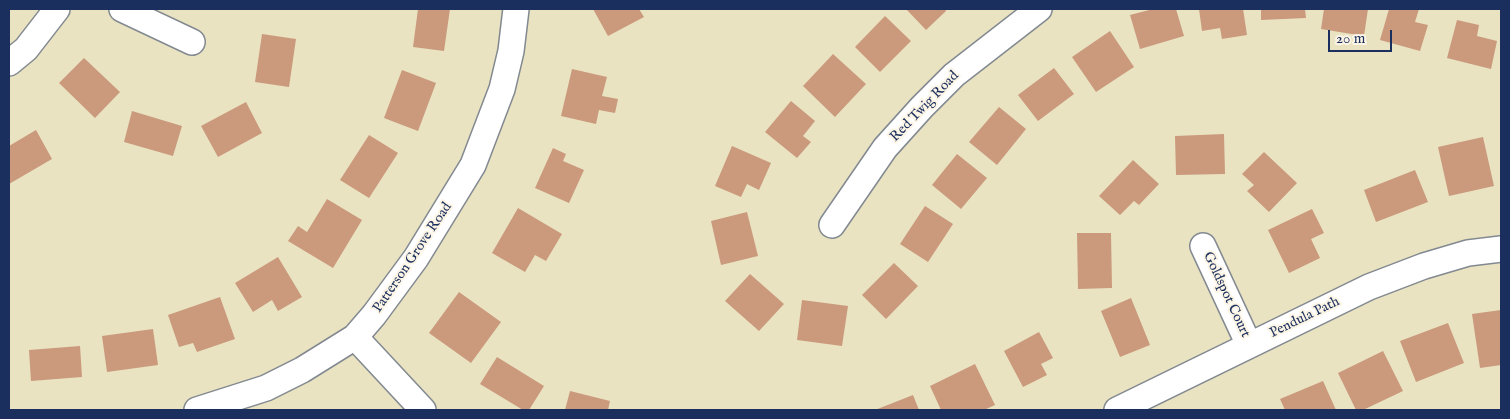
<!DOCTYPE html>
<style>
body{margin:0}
#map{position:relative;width:1510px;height:419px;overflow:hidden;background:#e9e3c2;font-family:"IM FELL English",serif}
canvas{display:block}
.frame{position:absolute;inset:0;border:10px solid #1b2f5e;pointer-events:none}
.scale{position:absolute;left:1328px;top:30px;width:64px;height:22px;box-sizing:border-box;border:2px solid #1b2f5e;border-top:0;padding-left:6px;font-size:15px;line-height:18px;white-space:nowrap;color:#1b2f5e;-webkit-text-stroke:4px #fcf5e5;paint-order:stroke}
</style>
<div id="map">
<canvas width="1510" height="419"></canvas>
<div class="frame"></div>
<div class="scale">20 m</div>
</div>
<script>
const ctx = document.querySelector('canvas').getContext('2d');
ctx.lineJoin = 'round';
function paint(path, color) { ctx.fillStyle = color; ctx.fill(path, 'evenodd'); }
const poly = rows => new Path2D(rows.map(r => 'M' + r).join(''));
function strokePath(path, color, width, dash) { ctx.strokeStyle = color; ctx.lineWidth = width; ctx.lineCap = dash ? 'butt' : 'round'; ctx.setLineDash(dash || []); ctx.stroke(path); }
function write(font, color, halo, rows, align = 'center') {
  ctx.font = font + ' "IM FELL English",serif'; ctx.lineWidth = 4; ctx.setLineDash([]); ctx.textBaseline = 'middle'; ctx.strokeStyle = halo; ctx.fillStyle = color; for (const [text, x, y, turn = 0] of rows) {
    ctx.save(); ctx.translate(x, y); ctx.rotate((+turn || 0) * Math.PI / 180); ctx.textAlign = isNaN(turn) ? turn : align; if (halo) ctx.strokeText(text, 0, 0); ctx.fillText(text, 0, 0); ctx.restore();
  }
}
paint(poly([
 [418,9,450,9,444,51,413,47],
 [593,9,639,9,644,17,608,36],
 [906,9,945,9,946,11,926,30],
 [1153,9,1176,9,1184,36,1140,49,1130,15],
 [1199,9,1243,9,1247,35,1222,39,1220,28,1202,31],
 [1261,9,1305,9,1306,18,1261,20],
 [1324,9,1368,9,1364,36,1321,29],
 [1389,9,1419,9,1415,22,1428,25,1420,51,1380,40],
 [885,16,911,41,880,72,855,47],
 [1457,20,1479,25,1477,36,1497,41,1491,69,1447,58],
 [1110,31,1134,67,1096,92,1072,57],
 [262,34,296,39,289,87,255,82],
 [833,54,866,84,835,117,803,86],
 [84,58,120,92,95,118,59,83],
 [1054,68,1074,94,1038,121,1018,95],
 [572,69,607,77,602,96,618,99,615,113,599,110,596,124,561,116],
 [402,70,436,83,418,131,384,118],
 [791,101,815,121,803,136,811,142,797,158,765,132],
 [246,102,262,133,218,157,201,126],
 [999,107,1026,129,997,165,969,142],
 [132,111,182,126,173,156,124,142],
 [36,130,52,159,9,184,9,146],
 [1224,134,1225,174,1176,175,1175,136],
 [369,135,398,153,369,198,340,180],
 [1483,137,1494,186,1449,196,1438,147],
 [732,146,771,163,759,190,747,184,741,197,715,186],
 [553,148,566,154,563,161,584,170,569,203,535,188],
 [1264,152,1297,183,1269,212,1247,191,1254,185,1242,174],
 [957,154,987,178,961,209,932,185],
 [1133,160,1159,184,1139,205,1134,201,1120,215,1099,196],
 [1415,170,1428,202,1376,222,1364,190],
 [327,199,362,220,333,268,288,241,298,226,307,232],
 [925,206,953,224,928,262,900,244],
 [518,208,562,234,546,261,535,255,525,272,492,253],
 [1312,209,1324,233,1311,239,1320,258,1289,273,1268,230],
 [747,212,758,256,721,265,711,221],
 [1077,233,1111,233,1112,288,1078,289],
 [278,257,302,297,278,311,272,300,253,312,235,283],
 [894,263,918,286,886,319,862,295],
 [750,274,784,304,759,331,725,301],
 [459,292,501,322,471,363,429,333],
 [220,297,235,339,197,352,193,343,179,347,168,315],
 [1131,298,1150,345,1120,357,1101,311],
 [802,300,848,306,842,346,797,340],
 [1501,310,1501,365,1480,368,1472,314],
 [1448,323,1464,363,1416,382,1400,341],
 [153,329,158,365,107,372,102,336],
 [1039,332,1053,358,1041,364,1047,375,1023,387,1004,351],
 [80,346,82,377,31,381,29,350],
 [1383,351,1403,391,1363,410,1356,410,1338,373],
 [497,357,544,386,529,410,523,410,480,384],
 [975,364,995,405,984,410,941,410,930,386],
 [1323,381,1336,410,1285,410,1280,399],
 [570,391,610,401,608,410,565,410],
 [913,395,919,410,875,410]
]), '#cb997c');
const minor = poly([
 [122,9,192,42],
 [9,63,26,49,57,9],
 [832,225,885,148,922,107,954,75,1039,9],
 [1203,246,1249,345],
 [355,337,423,410],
 [197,410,266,388,302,370,355,337,374,315,416,258,473,165,502,89,511,51,516,9],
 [1117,410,1369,287,1424,266,1468,253,1501,249]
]);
strokePath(minor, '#828990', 28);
strokePath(minor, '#fff', 25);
write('14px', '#1b2f5e', '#fcf5e5', [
 ["Red Twig Road",925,107,-46],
 ["Patterson Grove Road",413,258,-56],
 ["Goldspot Court",1226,295,65],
 ["Pendula Path",1305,318,-26]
]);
</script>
